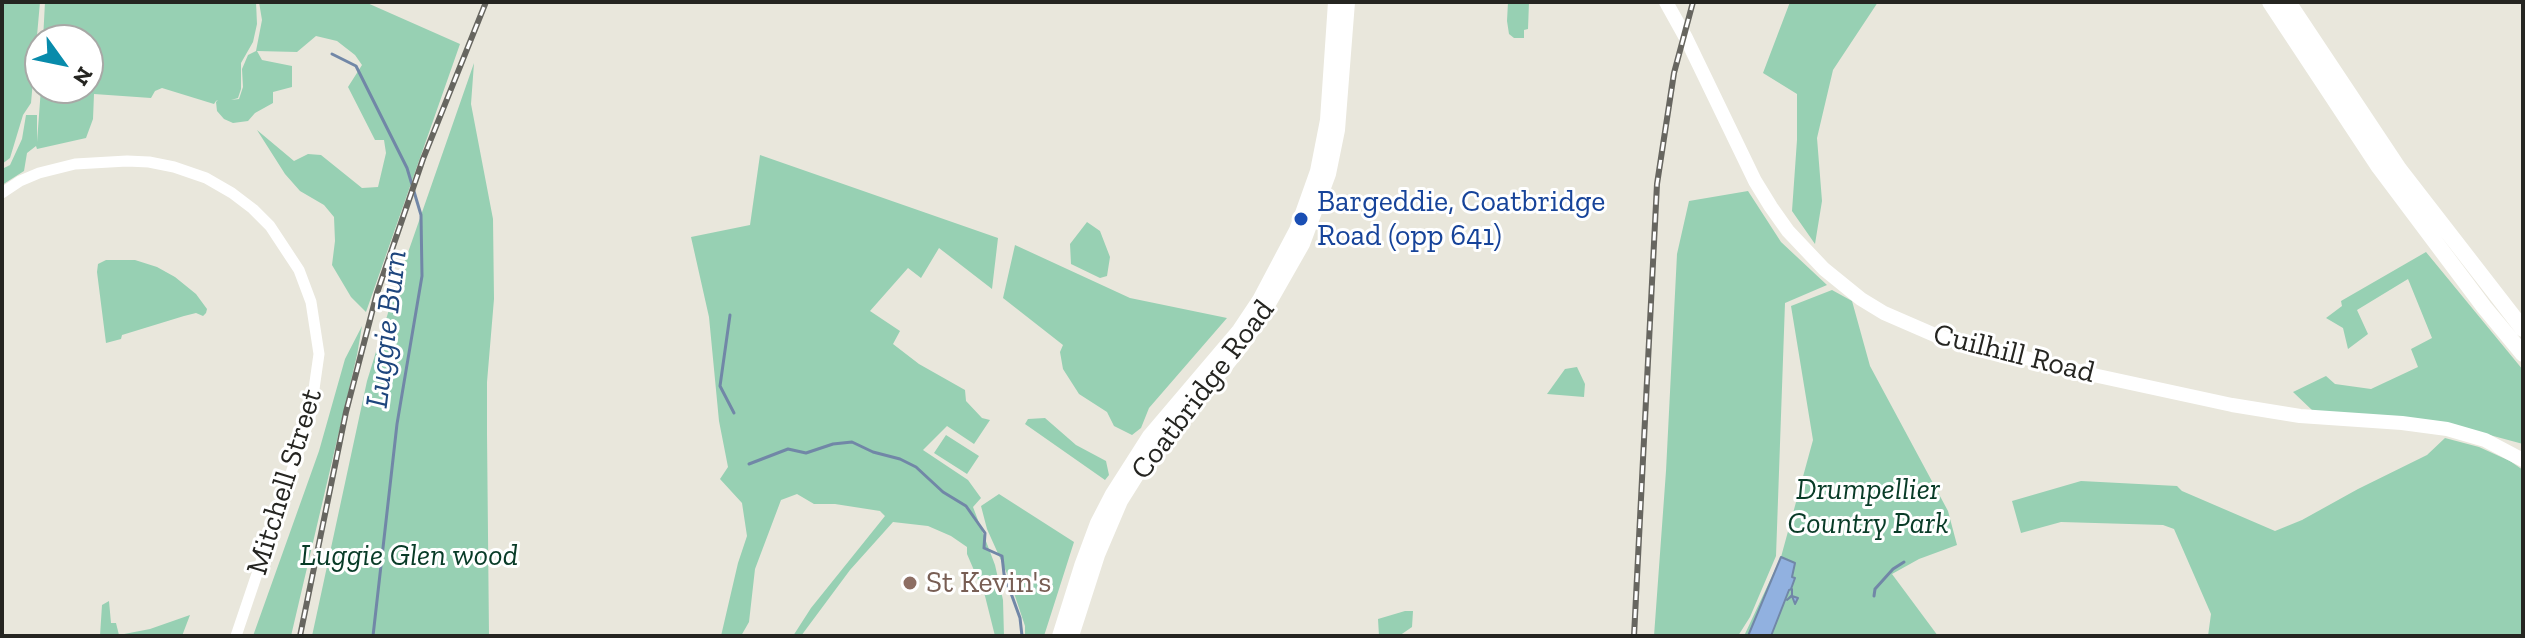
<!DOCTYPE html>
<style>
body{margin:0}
#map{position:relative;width:2525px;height:638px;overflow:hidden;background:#e9e7dc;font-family:"Zilla Slab",serif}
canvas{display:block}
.frame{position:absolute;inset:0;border:4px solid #252521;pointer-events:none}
.north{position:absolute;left:24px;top:24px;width:80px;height:80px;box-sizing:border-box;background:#fff;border:2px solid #a8a8a6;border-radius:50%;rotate:123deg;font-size:22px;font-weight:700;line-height:32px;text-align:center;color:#252521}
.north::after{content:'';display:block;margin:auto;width:28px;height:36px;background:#088bab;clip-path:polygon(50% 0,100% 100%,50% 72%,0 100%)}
</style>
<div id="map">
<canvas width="2525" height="638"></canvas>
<div class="frame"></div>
<div class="north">N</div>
</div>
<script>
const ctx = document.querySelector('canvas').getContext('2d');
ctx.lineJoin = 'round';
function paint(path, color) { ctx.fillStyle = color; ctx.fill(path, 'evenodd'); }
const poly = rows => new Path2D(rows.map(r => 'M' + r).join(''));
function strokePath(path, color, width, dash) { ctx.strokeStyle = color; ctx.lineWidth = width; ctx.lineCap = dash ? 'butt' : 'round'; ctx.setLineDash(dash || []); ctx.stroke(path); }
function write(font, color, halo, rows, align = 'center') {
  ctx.font = font + ' "Zilla Slab",serif'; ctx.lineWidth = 6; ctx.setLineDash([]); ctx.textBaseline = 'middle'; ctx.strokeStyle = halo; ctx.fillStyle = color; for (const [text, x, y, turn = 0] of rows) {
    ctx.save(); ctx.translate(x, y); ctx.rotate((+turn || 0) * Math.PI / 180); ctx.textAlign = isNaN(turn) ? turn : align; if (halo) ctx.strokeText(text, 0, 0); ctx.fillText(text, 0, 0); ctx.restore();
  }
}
paint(poly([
 [2,2,40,2,31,103,23,115,10,158,2,164],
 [45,2,256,2,257,24,253,42,241,63,241,89,238,98,231,100,239,99,243,87,242,69,248,55,256,51,262,20,259,2,365,2,460,44,366,312,351,297,332,265,335,241,334,217,324,205,300,191,285,174,257,130,294,161,308,154,321,155,362,188,378,187,386,153,384,140,375,140,348,87,362,65,355,55,337,41,316,36,297,52,257,51,262,60,292,66,292,87,273,92,273,103,255,113,248,121,233,123,224,119,217,111,216,102,218,100,216,101,214,104,162,88,155,91,151,98,94,94,93,119,86,138,37,149,36,146,27,153,24,171,2,185,2,169,10,165,22,139,26,115,37,115,37,142,41,88,88,88,88,40,43,40],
 [1508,2,1529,2,1528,29,1524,30,1524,38,1514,38,1509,34,1507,21],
 [1790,2,1878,2,1833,70,1817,138,1822,201,1815,244,1792,211,1797,140,1797,94,1763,73],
 [474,63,471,104,493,219,494,299,487,382,487,434,489,636,312,636,367,381,396,287],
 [760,155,998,238,992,289,939,248,921,278,908,268,870,311,900,331,893,344,919,364,965,390,966,401,982,418,990,420,974,444,947,426,923,450,968,480,981,498,973,507,995,565,1003,600,1004,636,995,636,985,596,967,554,967,547,951,536,928,526,893,522,850,570,801,636,793,636,811,608,885,516,880,511,835,504,814,504,797,494,781,500,755,569,749,622,741,636,721,636,738,563,747,536,742,503,720,479,728,467,719,421,709,317,691,237,750,225],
 [1748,191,1781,242,1827,285,1785,303,1776,556,1750,617,1738,636,1654,636,1666,471,1677,254,1689,201],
 [1087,222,1100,231,1110,257,1107,276,1100,278,1071,264,1070,244],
 [1015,245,1130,298,1227,318,1149,408,1141,428,1132,435,1114,426,1107,412,1079,394,1063,369,1060,352,1063,345,1003,298],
 [2426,252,2523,370,2523,444,2449,424,2313,411,2293,392,2326,376,2335,384,2371,389,2418,367,2411,349,2432,338,2408,279,2357,310,2368,334,2348,349,2343,328,2326,318,2342,306,2341,301],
 [106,260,135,260,157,267,175,277,196,294,207,309,206,313,203,316,196,313,184,316,122,335,121,339,106,343,97,272,98,264],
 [1832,290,1852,301,1870,366,1948,511,1957,545,1919,559,1892,574,1938,636,1744,636,1781,557,1813,440,1791,306],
 [362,326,357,355,291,636,253,636,319,451,345,359],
 [1577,367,1585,384,1584,397,1547,394,1565,369],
 [1045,418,1076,445,1106,461,1109,475,1105,480,1025,424,1028,419],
 [946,435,979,456,967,474,934,453],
 [2445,438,2479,447,2510,461,2523,470,2523,636,2208,636,2211,614,2174,529,2163,525,2061,522,2021,533,2012,501,2081,481,2177,486,2182,491,2275,531,2302,520,2358,489,2427,455],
 [999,494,1074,542,1044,636,1025,636,1025,626,1009,578,987,529,981,506],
 [109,601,111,623,116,623,119,635,150,629,190,615,182,636,100,636,102,605],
 [1405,611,1413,611,1412,627,1399,636,1379,636,1378,619]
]), '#97d0b3');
const water = poly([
 [1781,557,1795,563,1792,577,1795,578,1791,589,1792,590,1792,596,1798,598,1795,604,1792,596,1787,600,1792,595,1792,589,1789,590,1771,636,1748,636,1781,557]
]);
paint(water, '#91b1e0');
strokePath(water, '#7187a7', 2);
strokePath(poly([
 [332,54,356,66,407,168,421,215,422,276,397,424,373,636],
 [730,315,720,386,734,413],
 [749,464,788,449,806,453,833,444,852,442,873,452,900,459,916,467,943,492,966,506,985,533,984,548,1002,556,1004,574,1020,618,1022,636],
 [1874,596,1875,589,1893,569,1904,562]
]), '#7187a7', 3);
strokePath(poly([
 [2,193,20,181,39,173,75,164,127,161,149,162,174,167,206,178,232,193,253,209,270,226,299,270,311,302,319,354,310,417,236,636]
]), '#fff', 11);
strokePath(poly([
 [1666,2,1686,38,1755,181,1771,207,1788,231,1824,269,1861,299,1884,313,1937,336,2098,376,2232,405,2300,416,2402,423,2447,429,2485,440,2523,460],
 [1059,636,1081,566,1097,523,1112,494,1149,436,1239,330,1259,300,1296,230,1317,171,1327,120,1335,2],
 [1072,636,1098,555,1121,501,1148,458,1167,434,1211,385,1242,346,1262,316,1303,244,1329,174,1338,130,1348,2]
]), '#fff', 14);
strokePath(poly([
 [2270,2,2379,167,2484,307,2523,354],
 [2288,2,2399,169,2523,329]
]), '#fff', 16);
const rail = poly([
 [300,636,346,412,377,293,423,159,486,2],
 [1634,636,1657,184,1674,73,1693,2]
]);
strokePath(rail, '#676660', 6);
strokePath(rail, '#fff', 3, [9]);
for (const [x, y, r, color] of [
 [1301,219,8,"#1a4fb4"],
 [910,583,8,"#8d6e63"]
]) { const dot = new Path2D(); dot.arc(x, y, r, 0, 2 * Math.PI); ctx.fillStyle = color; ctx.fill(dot); strokePath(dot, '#fff', 3); }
write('30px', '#164399', '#fff', [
 ["Bargeddie, Coatbridge",1317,202],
 ["Road (opp 641)",1317,236]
], 'left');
write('30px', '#252521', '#fff', [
 ["Cuilhill Road",2014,354,14],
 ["Coatbridge Road",1203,390,-53],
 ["Mitchell Street",285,482,-73]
]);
write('italic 30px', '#083b27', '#fff', [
 ["Drumpellier",1868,490],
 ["Country Park",1868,524],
 ["Luggie Glen wood",409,556]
]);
write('30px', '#785e54', '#fff', [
 ["St Kevin's",926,583]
], 'left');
write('italic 32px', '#1d457d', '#fff', [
 ["Luggie Burn",387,329,-83]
]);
</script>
